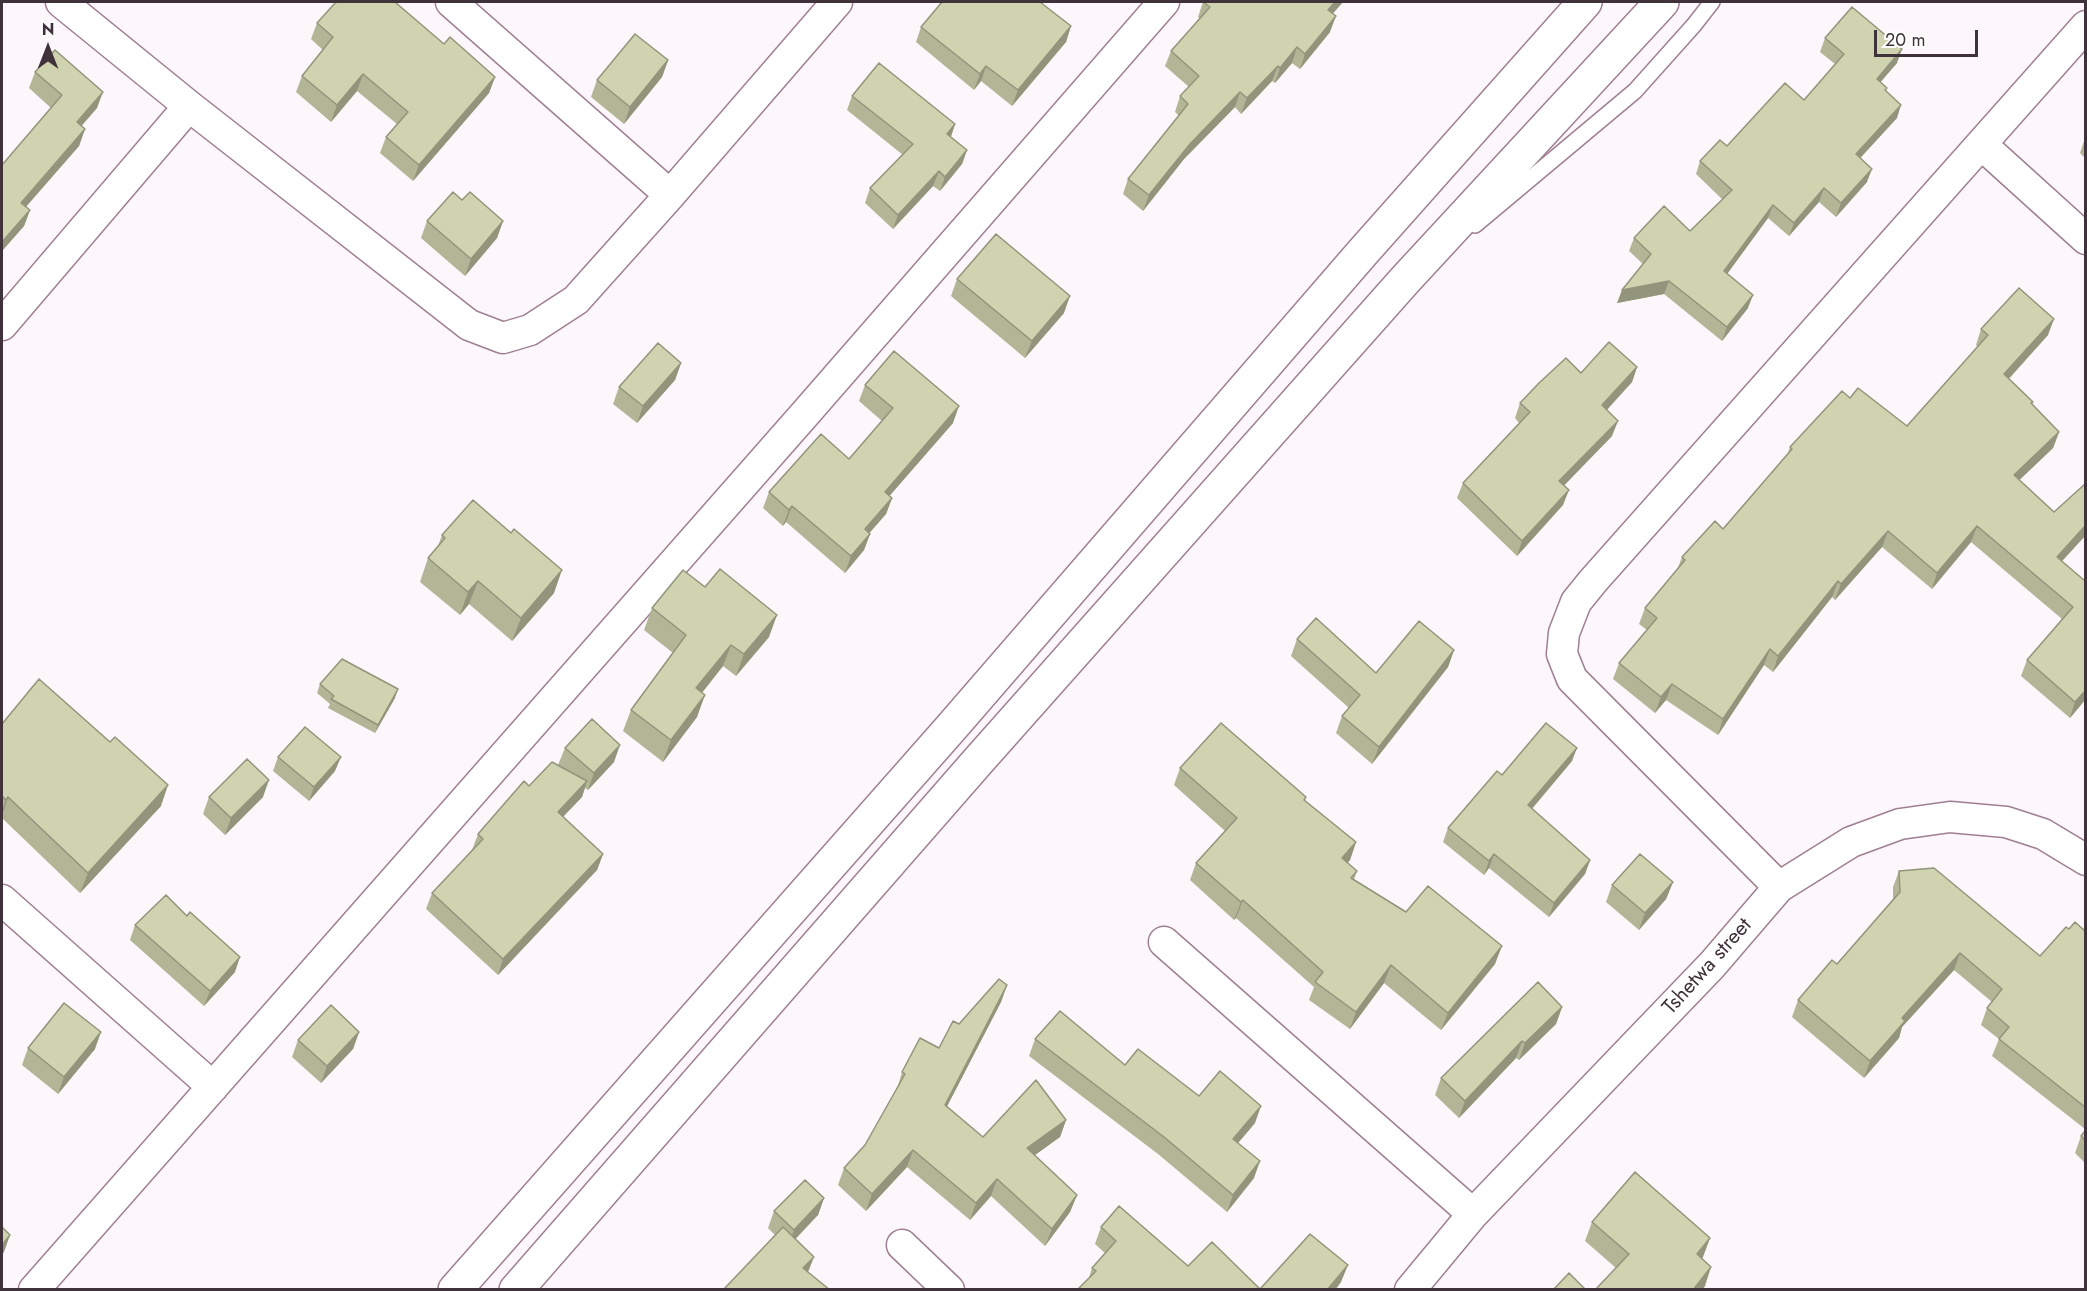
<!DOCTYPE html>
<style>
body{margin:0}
#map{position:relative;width:2087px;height:1291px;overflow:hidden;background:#fdf6fa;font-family:Jost,sans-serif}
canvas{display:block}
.frame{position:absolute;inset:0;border:3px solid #40323a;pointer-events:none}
.north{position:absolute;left:18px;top:18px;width:60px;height:60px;-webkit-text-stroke:4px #fff;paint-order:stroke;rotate:0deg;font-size:16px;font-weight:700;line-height:24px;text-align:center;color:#40323a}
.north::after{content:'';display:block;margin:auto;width:21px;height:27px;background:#40323a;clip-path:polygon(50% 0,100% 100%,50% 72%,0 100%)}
.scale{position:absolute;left:1874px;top:30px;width:104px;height:27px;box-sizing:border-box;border:3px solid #40323a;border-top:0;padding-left:8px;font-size:18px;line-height:21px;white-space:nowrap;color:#40323a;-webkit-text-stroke:4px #fff;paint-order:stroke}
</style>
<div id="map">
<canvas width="2087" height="1291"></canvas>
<div class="frame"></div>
<div class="north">N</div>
<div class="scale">20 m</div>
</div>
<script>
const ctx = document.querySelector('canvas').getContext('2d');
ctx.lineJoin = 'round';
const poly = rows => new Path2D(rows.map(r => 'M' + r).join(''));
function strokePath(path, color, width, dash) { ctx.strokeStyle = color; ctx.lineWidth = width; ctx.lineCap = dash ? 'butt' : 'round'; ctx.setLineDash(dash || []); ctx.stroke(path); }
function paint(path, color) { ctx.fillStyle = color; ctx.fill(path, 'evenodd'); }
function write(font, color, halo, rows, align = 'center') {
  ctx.font = font + ' Jost,sans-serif'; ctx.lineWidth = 5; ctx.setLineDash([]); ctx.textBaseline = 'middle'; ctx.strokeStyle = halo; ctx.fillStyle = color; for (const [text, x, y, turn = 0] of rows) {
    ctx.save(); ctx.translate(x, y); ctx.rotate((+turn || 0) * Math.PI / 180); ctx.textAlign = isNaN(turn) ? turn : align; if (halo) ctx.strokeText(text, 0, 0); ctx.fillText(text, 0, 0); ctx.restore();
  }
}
const lane = poly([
 [1475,225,1635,91,1694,25,1712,2]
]);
const street = poly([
 [61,2,189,106,469,325,503,338,530,330,576,300,670,195,837,2],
 [451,2,670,195],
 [1981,144,2086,239],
 [2,325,189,106],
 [1779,887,1572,679,1562,654,1564,633,1576,602,1593,581,2086,26],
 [2,900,213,1087],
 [1164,942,1473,1214],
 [902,1245,949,1290],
 [34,1290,804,415,1164,2],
 [1410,1290,1473,1214,1712,965,1779,887,1851,842,1900,824,1950,817,2006,822,2043,834,2086,860]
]);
const primary = poly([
 [455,1290,950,729,1363,252,1585,2],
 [516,1290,979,760,1405,280,1662,2]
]);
strokePath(lane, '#9f7f92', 18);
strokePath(street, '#9f7f92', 33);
strokePath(primary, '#9f7f92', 36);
strokePath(lane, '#fff', 15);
strokePath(street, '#fff', 30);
strokePath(primary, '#fff', 33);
paint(poly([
 [1203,2,1343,2,1332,14,1330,32,1300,69,1292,63,1275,83,1272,81,1241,114,1235,107,1184,159,1143,211,1123,194,1128,179,1179,116,1175,112,1180,96,1189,87,1165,66,1171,51,1200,19,1198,17],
 [317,23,444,44,495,77,489,93,413,181,380,153,386,137,397,124,357,91,331,122,296,92,302,76,323,50,311,39],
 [1071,26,1066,42,1012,106,981,81,974,90,916,42,921,27],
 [1825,38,1897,63,1880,82,1887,88,1886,91,1897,118,1860,158,1867,182,1836,217,1819,202,1789,236,1768,218,1727,274,1748,308,1722,341,1664,294,1617,303,1643,264,1629,251,1634,238,1690,231,1723,200,1696,174,1700,161,1804,100,1835,64,1820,52],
 [668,61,662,77,624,124,591,97,597,80],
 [35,72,97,108,81,126,85,129,79,146,26,207,30,210,24,226,2,251,51,108,29,88],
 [852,96,955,124,951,137,967,150,962,164,940,191,933,186,893,229,865,203,870,188,903,155,847,110],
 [2085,138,2085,158,2080,153],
 [462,200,503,221,497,238,465,276,421,238,427,221],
 [957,279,1064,313,1025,358,951,296],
 [1981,329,2048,335,2009,379,2033,402,2032,404,2059,432,2053,448,2019,480,2054,512,2085,484,2085,536,2062,561,2085,581,2085,700,2070,718,2021,676,2027,660,2062,619,1971,542,1932,589,1882,547,1835,600,1832,597,1773,672,1764,665,1718,735,1666,700,1655,713,1613,679,1619,663,1647,630,1639,624,1645,608,1677,570,1682,557,1723,529,1787,456,1790,447,1850,398,1907,426,1978,347,1976,345],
 [681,363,675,380,637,423,613,404,619,387],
 [1637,367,1632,382,1606,410,1612,436,1564,485,1563,505,1517,556,1457,498,1463,483,1519,423,1515,418,1520,403,1581,373],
 [865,385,953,423,889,496,892,498,886,514,869,533,870,534,864,550,845,573,786,522,783,526,763,508,769,492,849,459,882,421,859,401],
 [442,535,554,593,512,641,469,604,460,615,420,582,428,558,438,546],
 [652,608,769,637,736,676,723,666,702,693,697,717,663,762,623,731,631,710,673,653,644,630],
 [1297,639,1376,673,1454,650,1448,667,1372,764,1336,733,1342,716,1349,708,1291,656],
 [320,684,395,698,375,733,328,708,330,704,317,693],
 [2,724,110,742,161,806,80,893,2,818],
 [565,748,614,762,588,790,585,788,582,797,563,817,603,854,597,870,498,975,426,909,432,893,472,850,478,834,529,786,558,765],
 [278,757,335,771,309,801,273,771],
 [1572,761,1532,809,1590,860,1585,874,1549,917,1489,868,1484,875,1443,842,1448,828,1502,775],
 [1180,768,1306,797,1305,800,1356,842,1350,860,1347,863,1357,871,1354,880,1406,912,1495,964,1441,1030,1384,983,1350,1029,1309,1000,1314,987,1236,918,1234,920,1190,880,1196,863,1225,831,1174,785],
 [209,797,263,797,225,835,203,814],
 [1899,871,2040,956,2069,929,2085,931,2085,1129,1992,1056,1999,1039,1981,1025,1987,1008,1992,1002,1954,970,1902,1027,1899,1038,1864,1078,1792,1017,1798,1000,1837,964,1893,899,1893,887],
 [1673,882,1666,899,1639,930,1606,902,1612,885],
 [135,925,235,972,204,1006,130,940],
 [1007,985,1001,1002,947,1106,983,1137,1066,1120,1060,1137,1035,1155,1077,1195,1070,1212,1045,1246,991,1196,970,1220,907,1167,866,1211,838,1185,844,1168,865,1145,897,1089,902,1072,939,1048,959,1024],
 [1562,1007,1556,1024,1519,1060,1516,1058,1459,1118,1435,1095,1441,1078],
 [359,1032,353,1049,321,1083,292,1057,298,1040],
 [1035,1039,1125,1065,1199,1096,1255,1123,1238,1143,1254,1178,1227,1212,1158,1154,1029,1056],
 [28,1048,95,1049,58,1094,22,1065],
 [2085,1131,2085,1163,2075,1153,2081,1136],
 [824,1198,818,1215,723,1290,775,1235,768,1228,774,1211],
 [1592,1222,1710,1238,1701,1259,1705,1286,1702,1290,1595,1290,1616,1268,1585,1241],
 [1101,1227,1188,1266,1260,1289,1341,1282,1335,1290,1077,1290,1089,1278,1092,1268,1105,1253,1095,1244]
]), '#b3b597');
paint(poly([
 [1335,2,1343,2,1322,26,1328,10],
 [1336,16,1330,32,1300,69,1305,54],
 [1071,26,1066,42,1012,106,1018,90],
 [1297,47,1292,63,1275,83,1280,68],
 [1902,49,1897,63,1872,92,1877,79],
 [668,60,662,77,624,124,630,107],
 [986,66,981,81,974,90,980,74],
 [1278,66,1272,81,1241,114,1247,98],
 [363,74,357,91,331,122,337,105],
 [495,77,489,93,413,181,419,165],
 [103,92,97,108,71,138,77,122],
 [1240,92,1235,107,1184,159,1143,211,1149,195,1190,144],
 [1901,105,1897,118,1851,168,1856,154],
 [955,124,950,139,947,134],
 [85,129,79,146,15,219,21,203],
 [967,150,962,164,940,191,945,177],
 [1872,169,1867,182,1836,217,1841,203],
 [939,171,933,186,893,229,898,215],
 [1824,188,1819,202,1789,236,1794,223],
 [1773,205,1768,218,1719,285,1724,271],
 [30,210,24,226,2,251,2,242],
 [503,221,497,238,465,276,471,259],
 [1669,281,1664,294,1617,303,1622,290],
 [1753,295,1748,308,1722,341,1727,327],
 [1070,296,1064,313,1025,358,1032,341],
 [2054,319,2048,335,1998,390,2004,374],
 [681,363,675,380,637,423,643,406],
 [1637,367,1632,382,1597,421,1602,405],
 [959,406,953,423,879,508,885,492],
 [1618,421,1612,436,1554,496,1559,481],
 [2059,432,2053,448,2008,491,2014,475],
 [1569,490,1563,505,1517,556,1522,541],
 [892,498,886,514,859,545,865,529],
 [792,506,786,522,783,526,789,510],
 [1977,526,1971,542,1932,589,1937,573],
 [2085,526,2085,536,2051,573,2057,557],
 [1888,531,1882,547,1835,600,1841,584],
 [870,534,864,550,845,573,851,556],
 [562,570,554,593,512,641,521,618],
 [478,581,469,604,460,615,468,592],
 [1838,581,1832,597,1773,672,1778,656],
 [777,615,769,637,736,676,744,654],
 [731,645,723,666,688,710,696,688],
 [1770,649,1764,665,1718,735,1723,719],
 [1454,650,1448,667,1372,764,1379,747],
 [1672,684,1666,700,1655,713,1661,697],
 [398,689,395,698,375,733,378,725],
 [2085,691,2085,700,2070,718,2075,702],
 [705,695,697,717,663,762,671,740],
 [620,745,614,762,588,790,594,773],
 [1577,748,1572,761,1523,819,1528,805],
 [341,757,335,771,309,801,314,787],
 [269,780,263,797,225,835,231,818],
 [587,781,582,797,552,828,558,812],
 [168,785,161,806,80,893,88,873],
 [8,797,2,816,2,811,6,800],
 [1356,842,1350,860,1336,876,1342,858],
 [603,854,597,870,498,975,503,959],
 [1494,854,1489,868,1484,875,1489,861],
 [1590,860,1585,874,1549,917,1554,903],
 [1673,882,1666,899,1639,930,1645,913],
 [1243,900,1236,918,1234,920,1241,902],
 [1502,946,1495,964,1441,1030,1448,1013],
 [1960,953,1954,970,1902,1027,1899,1038,1864,1078,1870,1061,1902,1018],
 [240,957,235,972,204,1006,210,991],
 [1391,965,1384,983,1350,1029,1356,1012],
 [1007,985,1001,1002,939,1122,945,1105],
 [1562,1007,1556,1024,1519,1060,1525,1043],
 [101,1032,95,1049,58,1094,64,1077],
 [359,1032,353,1049,321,1083,327,1066],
 [1522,1041,1516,1058,1459,1118,1465,1101],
 [1261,1106,1255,1123,1227,1156,1233,1139],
 [1066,1120,1060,1137,1021,1165,1027,1148],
 [913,1150,907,1167,866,1211,872,1194],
 [1260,1161,1254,1178,1227,1212,1233,1195],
 [997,1179,991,1196,970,1220,976,1203],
 [1077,1195,1070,1212,1045,1246,1052,1229],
 [824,1198,818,1215,788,1247,794,1230],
 [10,1235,4,1252,2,1255,2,1245],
 [1710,1238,1703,1257,1690,1273,1697,1254],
 [814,1257,808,1272,803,1268],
 [1348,1265,1341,1282,1335,1290,1327,1290],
 [1711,1267,1705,1286,1702,1290,1693,1290]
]), '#92947b');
const building = poly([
 [336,2,395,2,444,44,450,37,495,77,419,165,386,137,408,112,363,74,337,105,302,76,333,37,317,23,336,2],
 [942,2,1040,2,1071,26,1018,90,986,66,980,74,921,27,942,2],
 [1203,2,1335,2,1328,10,1336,16,1305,54,1297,47,1280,68,1278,66,1247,98,1240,92,1190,144,1149,195,1128,179,1188,104,1180,96,1199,76,1171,51,1210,7,1203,2],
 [1852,7,1902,49,1877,79,1887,88,1885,90,1901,105,1856,154,1872,169,1841,203,1824,188,1794,223,1773,205,1724,271,1753,295,1727,327,1669,281,1622,290,1651,254,1634,238,1664,206,1690,231,1732,190,1700,161,1720,140,1727,146,1785,83,1804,100,1844,54,1825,38,1852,7],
 [635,34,668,60,630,107,597,80,635,34],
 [55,50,103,92,77,122,85,129,21,203,30,210,2,242,2,165,62,95,35,72,55,50],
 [879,63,955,124,947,134,967,150,945,177,939,171,898,215,870,188,913,144,852,96,879,63],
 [453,192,462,200,470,192,503,221,471,259,427,221,453,192],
 [996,234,1070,296,1032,341,957,279,996,234],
 [2019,288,2054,319,2004,374,2033,402,2031,403,2059,432,2014,475,2054,512,2085,484,2085,526,2057,557,2085,581,2085,691,2075,702,2027,660,2073,607,1977,526,1937,573,1888,531,1841,584,1838,581,1778,656,1770,649,1723,719,1672,684,1661,697,1619,663,1657,618,1645,608,1685,560,1682,557,1715,521,1723,529,1792,449,1790,447,1842,391,1850,398,1858,388,1907,426,1988,335,1981,329,2019,288],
 [1609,342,1637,367,1602,405,1618,421,1559,481,1569,490,1522,541,1463,483,1530,412,1520,403,1539,383,1566,358,1581,373,1609,342],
 [658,343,681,363,643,406,619,387,658,343],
 [894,351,959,406,885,492,892,498,865,529,870,534,851,556,792,506,789,510,769,492,821,434,849,459,893,408,865,385,894,351],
 [473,500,511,533,514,529,562,570,521,618,478,581,468,592,428,558,445,538,442,535,473,500],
 [720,569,777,615,744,654,731,645,696,688,705,695,671,740,631,710,686,635,652,608,683,570,705,587,720,569],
 [1316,618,1376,673,1419,621,1454,650,1379,747,1342,716,1360,695,1297,639,1316,618],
 [342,659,398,689,378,725,331,699,334,696,320,684,342,659],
 [39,679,110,742,115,737,168,785,88,873,8,797,6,800,2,796,2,724,39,679],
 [592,719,620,745,594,773,565,748,592,719],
 [1221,723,1306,797,1304,800,1356,842,1342,858,1357,871,1351,878,1406,912,1428,886,1502,946,1448,1013,1391,965,1356,1012,1315,982,1323,972,1243,900,1241,902,1196,863,1237,818,1180,768,1221,723],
 [1546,723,1577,748,1528,805,1590,860,1554,903,1494,854,1489,861,1448,828,1497,771,1502,775,1546,723],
 [305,727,341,757,314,787,278,757,305,727],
 [247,759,269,780,231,818,209,797,247,759],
 [552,762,587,781,558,812,603,854,503,959,432,893,483,839,478,834,524,781,529,786,552,762],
 [1640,854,1673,882,1645,913,1612,885,1640,854],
 [1934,868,2040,956,2066,927,2069,929,2075,922,2085,931,2085,1107,1999,1039,2009,1027,1987,1008,2002,989,1960,953,1902,1018,1905,1021,1870,1061,1798,1000,1832,960,1837,964,1900,892,1899,871,1934,868],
 [166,895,187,916,190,912,240,957,210,991,135,925,166,895],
 [999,979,1007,985,945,1105,983,1137,1036,1080,1066,1120,1027,1148,1077,1195,1052,1229,997,1179,976,1203,913,1150,872,1194,844,1168,865,1145,905,1074,902,1072,920,1038,939,1048,953,1021,959,1024,999,979],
 [1538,982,1562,1007,1525,1043,1522,1041,1465,1101,1441,1078,1538,982],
 [64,1003,101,1032,64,1077,28,1048,64,1003],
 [331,1005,359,1032,327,1066,298,1040,331,1005],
 [1060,1011,1125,1065,1138,1049,1199,1096,1220,1071,1261,1106,1233,1139,1260,1161,1233,1195,1164,1137,1035,1039,1060,1011],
 [2085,1131,2085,1140,2081,1136,2085,1131],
 [1635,1172,1710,1238,1697,1254,1711,1267,1693,1290,1595,1290,1629,1254,1592,1222,1635,1172],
 [805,1180,824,1198,794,1230,774,1211,805,1180],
 [1119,1206,1188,1266,1212,1242,1260,1289,1310,1234,1348,1265,1327,1290,1077,1290,1096,1271,1092,1268,1116,1241,1101,1227,1119,1206],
 [2,1227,10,1235,2,1245,2,1227],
 [783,1227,814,1257,803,1268,830,1290,723,1290,783,1227],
 [1569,1273,1586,1290,1553,1290,1569,1273]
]);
paint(building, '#d0d3b0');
strokePath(building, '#92947b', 1.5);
write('21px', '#40323a', '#fff', [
 ["Tshetwa street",1708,967,-48]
]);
</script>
